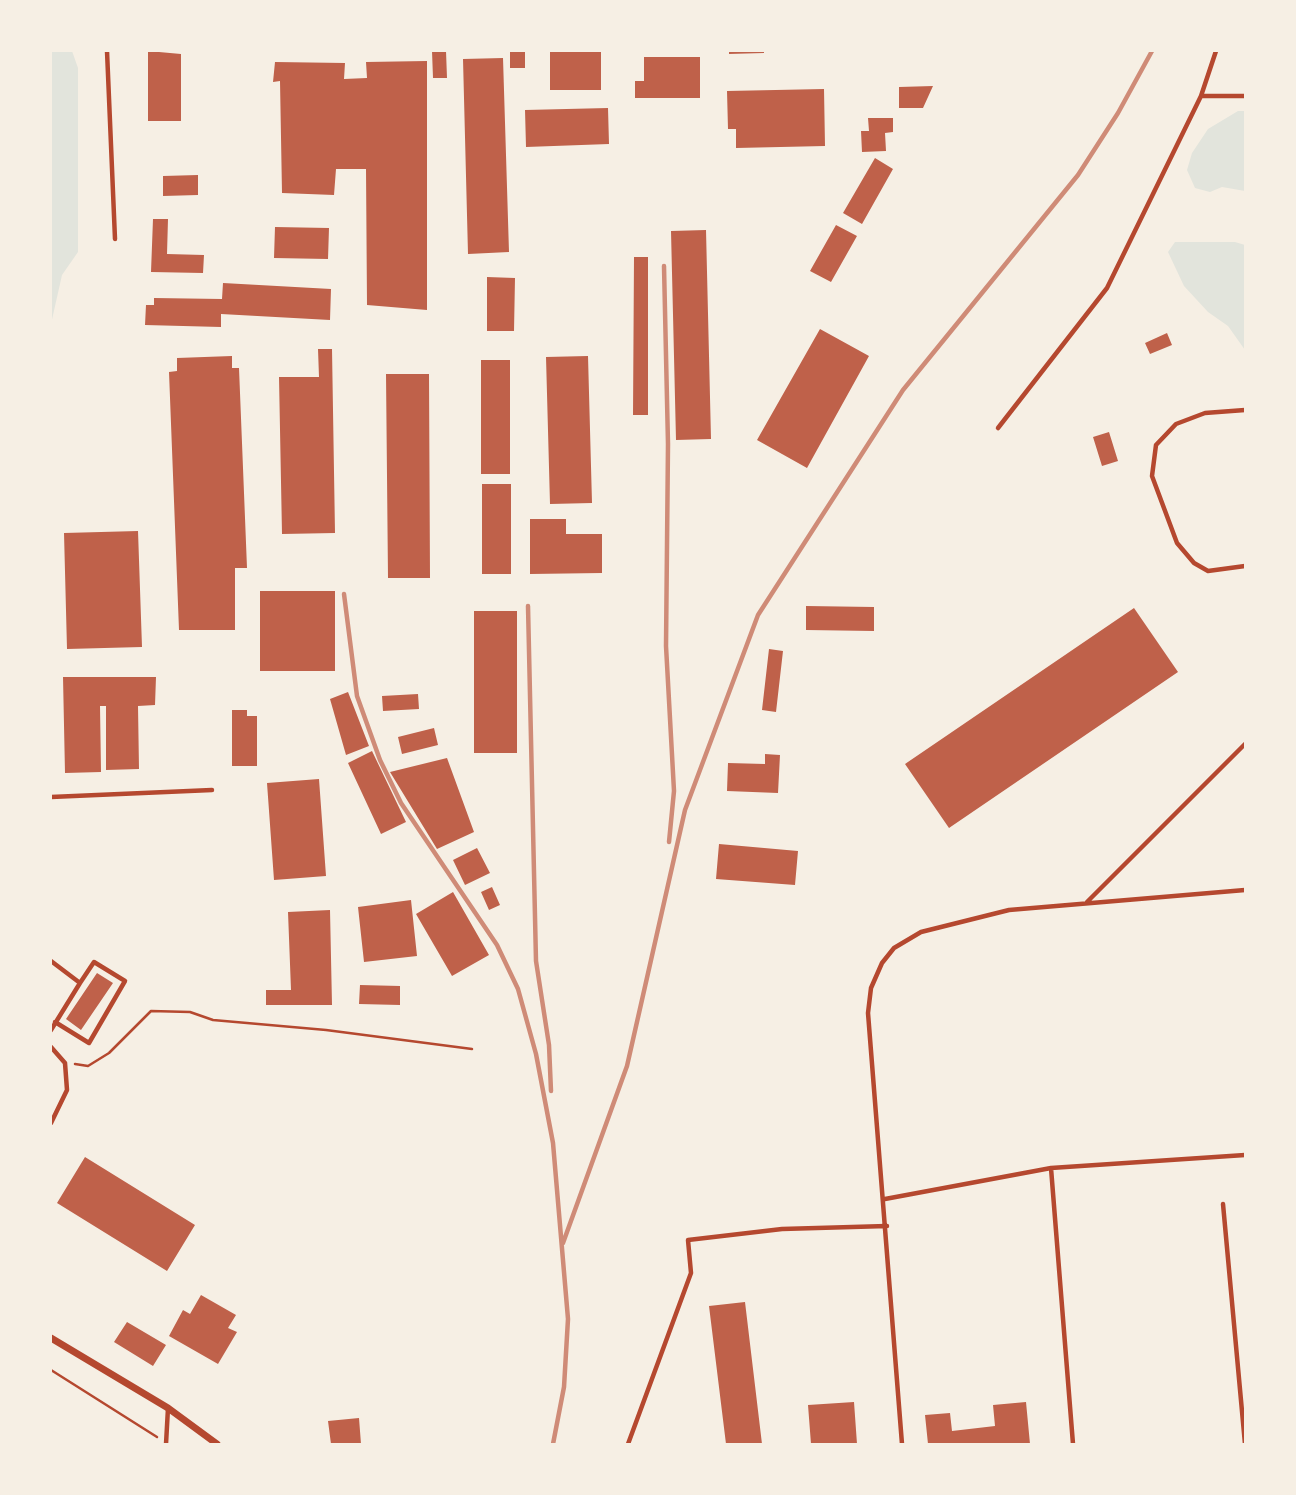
<!DOCTYPE html>
<style>
body{margin:0}
#map{position:relative;width:1296px;height:1495px;overflow:hidden;background:#f6efe4;font-family:"Nunito Sans",sans-serif}
canvas{display:block}
.frame{position:absolute;inset:0;border:52px solid #f6efe4;pointer-events:none}
</style>
<div id="map">
<canvas width="1296" height="1495"></canvas>
<div class="frame"></div>
</div>
<script>
const ctx = document.querySelector('canvas').getContext('2d');
ctx.lineJoin = 'round';
function paint(path, color) { ctx.fillStyle = color; ctx.fill(path, 'evenodd'); }
const poly = rows => new Path2D(rows.map(r => 'M' + r).join(''));
function strokePath(path, color, width, dash) { ctx.strokeStyle = color; ctx.lineWidth = width; ctx.lineCap = dash ? 'butt' : 'round'; ctx.setLineDash(dash || []); ctx.stroke(path); }
paint(poly([
 [51,51,72,51,78,68,78,252,62,275,51,324],
 [1238,111,1245,111,1245,191,1222,187,1210,192,1195,188,1187,170,1192,153,1208,129],
 [1175,242,1235,242,1245,245,1245,350,1228,326,1208,312,1184,286,1168,252]
]), '#e2e4dc');
paint(poly([
 [148,51,181,54,181,121,148,121],
 [432,51,446,51,447,78,433,78],
 [510,51,525,51,525,68,510,68],
 [550,51,601,51,601,90,550,90],
 [729,51,764,51,764,53,729,54],
 [644,57,700,57,700,98,635,98,635,81,644,81],
 [503,58,509,252,468,254,463,59],
 [427,61,427,310,367,305,366,169,336,169,334,195,282,193,280,81,273,82,275,62,345,63,344,79,367,78,366,62],
 [933,86,923,108,899,108,899,87],
 [824,89,825,146,736,148,736,129,728,129,727,91],
 [608,108,609,144,526,147,525,110],
 [868,118,893,118,893,132,885,133,886,151,862,152,861,131,869,131],
 [875,158,893,169,862,224,843,213],
 [198,175,198,195,163,196,163,176],
 [153,219,168,219,167,254,204,255,203,273,151,272],
 [836,225,857,236,831,282,810,271],
 [275,227,329,228,328,259,274,258],
 [706,230,711,439,676,440,671,231],
 [634,257,648,257,648,415,633,415],
 [487,277,515,278,514,331,487,331],
 [223,283,331,289,330,320,221,314,221,327,145,325,146,305,154,305,154,298,222,299],
 [820,329,869,356,807,468,757,440],
 [1167,333,1172,345,1150,354,1145,343],
 [318,349,332,349,335,533,282,534,279,377,319,377],
 [232,356,232,368,239,368,247,568,235,568,235,630,179,630,169,372,177,371,177,358],
 [588,356,592,503,550,504,546,357],
 [481,360,510,360,510,474,481,474],
 [386,374,429,374,430,578,388,578],
 [1109,432,1118,461,1102,466,1093,437],
 [482,484,511,484,511,574,482,574],
 [530,519,566,519,566,534,602,534,602,573,530,574],
 [138,531,142,647,67,649,64,533],
 [260,591,335,591,335,671,260,671],
 [806,606,874,607,874,631,806,630],
 [1134,608,1178,672,949,828,905,764],
 [474,611,517,611,517,753,474,753],
 [769,649,783,651,776,712,762,710],
 [63,677,156,677,155,705,138,706,139,769,106,770,106,706,100,706,101,772,65,773],
 [348,692,369,746,346,755,330,699],
 [418,694,419,709,383,711,382,696],
 [232,710,247,710,247,716,257,716,257,766,232,766],
 [434,728,438,745,402,754,398,737],
 [372,751,406,822,381,834,348,763],
 [765,754,780,755,778,793,727,791,728,763,765,764],
 [447,758,474,832,437,849,390,772],
 [319,779,326,876,274,880,267,783],
 [719,844,798,851,795,885,716,879],
 [477,848,490,873,465,885,453,860],
 [492,887,500,905,489,910,481,892],
 [453,892,489,955,452,976,416,914],
 [411,900,417,956,364,962,358,907],
 [330,910,332,1005,266,1005,266,990,291,990,288,912],
 [97,973,113,983,81,1030,66,1019],
 [360,985,400,986,400,1005,359,1004],
 [85,1157,195,1225,167,1271,57,1203],
 [201,1295,236,1315,228,1328,237,1332,218,1364,169,1336,183,1310,190,1314],
 [745,1302,762,1444,726,1444,709,1306],
 [127,1322,166,1345,153,1366,114,1342],
 [854,1402,857,1444,811,1444,808,1405],
 [1026,1402,1030,1444,928,1444,925,1415,950,1413,952,1431,995,1426,993,1405],
 [359,1418,361,1444,331,1444,328,1421]
]), '#bf614a');
strokePath(poly([
 [75,1064,88,1066,109,1053,151,1011,190,1012,213,1020,326,1030,472,1049],
 [51,1370,157,1437]
]), '#b5482f', 2.5);
strokePath(poly([
 [107,51,115,239],
 [1201,96,1245,96],
 [1245,410,1205,413,1176,424,1156,445,1152,476,1177,543,1194,563,1208,571,1245,566],
 [998,428,1107,288,1201,96,1216,51],
 [51,797,212,790],
 [1087,902,1245,744],
 [51,961,80,983,51,1030],
 [55,1022,89,1043,125,981,94,962,80,983],
 [51,1047,65,1063,67,1090,51,1123],
 [1051,1168,1073,1444],
 [885,1199,1051,1168,1245,1155],
 [1223,1204,1245,1444],
 [166,1444,168,1408],
 [628,1444,691,1273,688,1240,782,1229,887,1226],
 [902,1444,868,1013,871,988,882,963,894,948,921,932,1009,910,1245,890]
]), '#b5482f', 4.5);
strokePath(poly([
 [51,1338,168,1408,217,1444]
]), '#b5482f', 7);
strokePath(poly([
 [664,266,668,444,666,646,674,791,669,842],
 [344,594,357,696,380,760,401,803,497,945,518,989,536,1054,553,1143,568,1319,564,1387,553,1444],
 [528,606,536,961,549,1045,551,1091],
 [563,1243,627,1066,685,810,758,615,903,390,1078,175,1118,113,1152,51]
]), '#cf8b77', 4.5);
</script>
